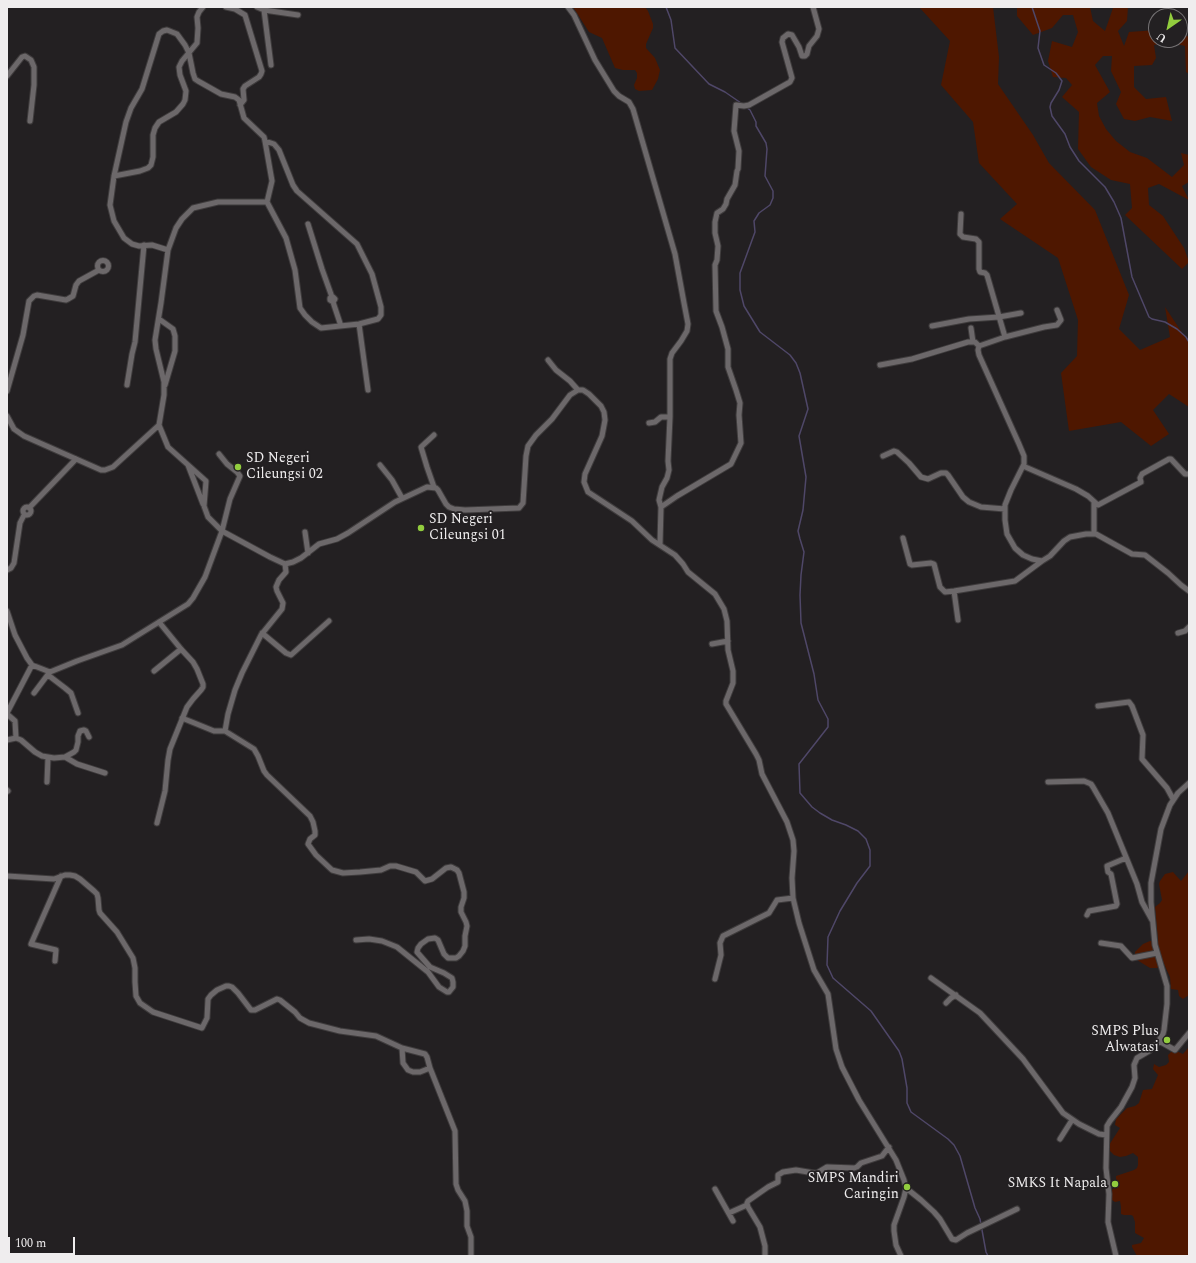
<!DOCTYPE html>
<style>
body{margin:0}
#map{position:relative;width:1196px;height:1263px;overflow:hidden;background:#232022;font-family:Spectral,serif}
canvas{display:block}
.frame{position:absolute;inset:0;border:8px solid #efedee;pointer-events:none}
.north{position:absolute;left:1148px;top:8px;width:40px;height:40px;box-sizing:border-box;background:#232022;border:1px solid #757274;border-radius:50%;rotate:214deg;font-size:11px;font-weight:700;line-height:16px;text-align:center;color:#efedee}
.north::after{content:'';display:block;margin:auto;width:14px;height:18px;background:#92cd3e;clip-path:polygon(50% 0,100% 100%,50% 72%,0 100%)}
.scale{position:absolute;left:8px;top:1237px;width:67px;height:18px;box-sizing:border-box;border:2px solid #efedee;border-top:0;padding-left:5px;font-size:12px;line-height:14px;white-space:nowrap;color:#efedee;-webkit-text-stroke:3px #232022;paint-order:stroke}
</style>
<div id="map">
<canvas width="1196" height="1263"></canvas>
<div class="frame"></div>
<div class="north">U</div>
<div class="scale">100 m</div>
</div>
<script>
const ctx = document.querySelector('canvas').getContext('2d');
ctx.lineJoin = 'round';
function paint(path, color) { ctx.fillStyle = color; ctx.fill(path, 'evenodd'); }
const poly = rows => new Path2D(rows.map(r => 'M' + r).join(''));
function strokePath(path, color, width, dash) { ctx.strokeStyle = color; ctx.lineWidth = width; ctx.lineCap = dash ? 'butt' : 'round'; ctx.setLineDash(dash || []); ctx.stroke(path); }
function write(font, color, halo, rows, align = 'center') {
  ctx.font = font + ' Spectral,serif'; ctx.lineWidth = 3.5; ctx.setLineDash([]); ctx.textBaseline = 'middle'; ctx.strokeStyle = halo; ctx.fillStyle = color; for (const [text, x, y, turn = 0] of rows) {
    ctx.save(); ctx.translate(x, y); ctx.rotate((+turn || 0) * Math.PI / 180); ctx.textAlign = isNaN(turn) ? turn : align; if (halo) ctx.strokeText(text, 0, 0); ctx.fillText(text, 0, 0); ctx.restore();
  }
}
paint(poly([
 [573,7,645,7,648,11,653,24,653,28,646,44,646,48,655,58,660,70,658,79,652,90,639,91,635,89,634,85,637,78,637,73,635,70,623,70,615,68,602,38,589,32],
 [919,7,993,7,999,57,998,84,1033,135,1049,163,1095,210,1129,295,1119,329,1140,350,1170,337,1165,307,1189,343,1189,407,1169,394,1153,410,1169,434,1151,446,1121,422,1069,431,1061,373,1077,356,1078,320,1058,258,1000,219,1017,204,979,163,973,122,941,85,950,41],
 [1017,7,1090,7,1093,21,1105,31,1113,8,1128,7,1127,21,1118,31,1124,46,1129,32,1156,30,1156,40,1180,40,1180,33,1189,37,1189,74,1186,72,1185,46,1168,42,1154,45,1156,58,1152,65,1134,66,1134,87,1146,99,1166,97,1172,121,1150,117,1135,121,1124,119,1116,104,1121,92,1111,71,1112,56,1103,56,1095,65,1110,92,1097,103,1099,116,1106,129,1116,141,1130,152,1147,158,1172,177,1184,165,1181,153,1189,155,1189,182,1182,186,1189,200,1159,184,1148,188,1149,205,1163,216,1184,248,1189,262,1182,269,1125,215,1132,208,1130,184,1111,180,1091,167,1078,149,1079,112,1062,97,1072,85,1066,78,1053,77,1048,61,1052,41,1072,47,1078,32,1073,15,1063,15,1052,28,1033,35,1017,16],
 [1189,871,1189,995,1183,999,1179,996,1178,990,1171,989,1170,977,1164,964,1157,968,1150,968,1137,960,1135,958,1135,952,1143,944,1150,941,1158,941,1155,907,1160,903,1162,900,1159,884,1160,881,1165,874,1173,872,1181,881],
 [1189,1047,1189,1256,1137,1256,1132,1247,1132,1245,1141,1243,1144,1238,1135,1233,1135,1222,1133,1216,1131,1215,1124,1215,1121,1214,1121,1207,1120,1201,1115,1202,1112,1200,1109,1195,1116,1184,1116,1176,1134,1170,1137,1168,1138,1165,1138,1157,1133,1153,1126,1156,1120,1157,1114,1155,1110,1151,1109,1145,1120,1128,1115,1125,1116,1119,1127,1108,1135,1106,1139,1103,1143,1090,1152,1089,1158,1075,1153,1069,1154,1064,1159,1067,1166,1065,1169,1062,1168,1055,1171,1052,1176,1051,1183,1054]
]), '#4e1700');
strokePath(poly([
 [666,7,671,20,675,48,709,84,725,92,741,103],
 [1032,7,1040,31,1038,48,1044,65,1056,73,1062,81,1059,90,1051,103,1050,107,1052,116,1065,134,1070,147,1079,161,1105,187,1114,202,1121,218,1132,277,1149,317,1152,319,1165,322,1177,329,1186,337,1189,342],
 [747,108,750,110,756,122,756,126,766,143,767,149,765,176,773,191,773,198,770,205,759,213,754,221,755,232,740,273,740,290,744,306,760,332,790,355,796,363,800,373,808,409,799,436,806,477,803,510,798,531,800,539,804,552,801,575,800,595,801,623,814,674,818,700,828,719,828,727,799,764,800,793,812,807,820,813,832,820,846,825,858,831,866,839,870,850,870,866,857,883,840,911,828,937,827,965,833,978,871,1011,899,1051,902,1059,907,1088,907,1103,911,1112,948,1139,954,1145,960,1156,975,1208,980,1219,986,1252,988,1256]
]), '#4f4768', 1.5);
const minor = poly([
 [226,7,235,9,245,15,262,71,261,74,259,77,245,86,243,89,244,100,240,105],
 [257,7,264,10],
 [568,7,574,15,595,60,614,91,619,96,629,102,633,109,675,254,684,303,688,324,687,331,681,341,672,353,670,359,670,417,668,461,669,470,667,478,662,487,659,500,661,507,660,544],
 [271,65,264,10,298,15],
 [7,76,22,57,25,56,31,60,34,67,34,85,30,121],
 [265,141,274,144,279,150,293,185,297,191,357,244,372,274,381,307,381,315,378,319,359,324,321,328,312,322,305,315,300,308,295,270,286,238,267,202],
 [114,176,140,171,148,168,151,165,153,157,153,135,155,128,159,122,176,112,183,104,185,100,186,91,180,75,179,67,182,61,197,43,198,28,197,17,199,12,203,7],
 [961,214,960,234,963,237,976,239,979,242,979,269,980,272,985,273,987,275,1005,337],
 [308,224,322,269,332,297],
 '97.5 266a5.5 5.5 0 1 1 11 0a5.5 5.5 0 1 1-11 0Z',
 [333,302,335,299,333,297,332,297,330,298,330,300,333,302,341,326],
 [159,319,173,329,175,336,175,351,165,385],
 [359,324,368,390],
 [932,326,969,319,999,317,1021,313],
 [971,328,973,342],
 [979,346,978,350,979,355,1019,444,1024,456,1024,464,1011,490,1005,505,1005,520,1007,534,1015,548,1023,555,1032,559,1042,561,1050,556,1064,541,1070,537,1086,534,1096,534,1132,554,1145,555,1168,573,1181,585,1189,591],
 [979,346,1005,337,1044,327,1057,325,1061,320,1057,310],
 [548,360,556,370,570,381,578,390],
 [880,365,912,359,968,342,975,342,979,346],
 [127,385,132,354,135,342,144,245],
 [7,391,23,335,29,301,34,296,37,295,66,300,68,299,73,296,76,285,79,281,99,270],
 [7,416,14,429,24,436,101,470,105,470,113,467,159,425,168,447,206,481,204,506,208,517,222,531,230,499,240,476,237,472,227,464,219,454],
 [649,423,655,422,661,417,670,417],
 [159,425,164,395,164,382,156,349,155,340,161,303,168,250,176,228,182,219,193,208,218,202,267,202,272,181,265,141,264,137,244,118,239,100,235,97,221,94,198,81,195,79,193,73,189,53,185,45,177,34,167,30,163,31,159,34,142,89,131,108,126,122,114,176,110,205,114,221,124,238,132,244,139,246,152,245,168,250],
 [883,456,894,451,897,452,909,463,921,477,928,479,941,473,946,473,948,475,963,497,969,502,981,507,1005,509],
 [188,465,203,504],
 [380,465,392,480,402,498],
 [1023,466,1076,489,1088,496,1098,505,1141,482,1140,478,1142,474,1169,459,1171,459,1185,474,1189,474],
 [434,487,427,467,421,447,434,435],
 [661,507,677,496,731,464,741,443,739,415,740,403,736,390,728,367,728,349,722,327,716,311,715,265,717,260,718,246,715,233,715,222,717,213,723,209,726,204,727,199,735,185,737,171,738,169,739,151,734,131,736,105,744,106,749,105,790,82,792,78,782,42,783,38,788,34,792,35,799,47,802,56,805,56,807,54,809,46,817,36,819,29,813,7],
 '23 511a4 4 0 1 1 8 0a4 4 0 1 1-8 0Z',
 [29,508,76,459],
 [305,532,308,553],
 [1094,534,1094,502],
 [903,538,910,564,912,565,931,563,934,564,940,587,945,592,954,591,1015,581,1042,561],
 [285,564,286,572,279,580,276,587,277,591,283,603,282,609,261,635,242,673,235,690,228,714,225,731,254,749,258,756,264,771,267,775,310,816,313,822,315,831,315,835,310,839,308,844,316,855,332,870,343,873,360,872,381,870,390,866,396,866,416,872,425,881,432,879,446,868,451,867,457,870,459,873,464,892,464,898,461,907,461,912,466,922,467,926,465,936,465,946,463,951,459,956,456,958,448,958,444,954,438,940,435,938,428,939,421,944,418,948,417,952,430,967,444,973,452,978,453,982,453,987,449,992,447,992,439,987,428,972,397,947,382,941,369,939,356,940],
 [7,570,11,568,14,563,20,523,24,515],
 [954,591,958,620],
 [7,611,15,635,27,658,32,665,50,672,77,661,122,645,188,604,193,598,205,577,222,531,270,557,285,564,293,562,301,558,319,544,337,539,348,533,395,502,427,487,436,488,438,490,446,504,449,507,454,509,465,510,519,508,523,503,526,456,528,446,536,435,552,419,570,395,578,390,583,390,589,394,601,406,604,412,605,420,602,436,585,474,584,482,588,492,632,521,652,540,675,555,683,564,688,572,715,594,724,609,727,621,728,650,733,671,733,683,726,701,726,704,756,754,759,760,762,774,787,822,793,840,794,851,792,878,793,898,799,923,814,970,828,994,836,1049,842,1067,859,1100,896,1160,904,1180,906,1188,904,1197,894,1225,894,1231,896,1245,901,1256],
 [262,633,286,653,291,655,329,621],
 [1178,633,1185,631,1189,627],
 [712,644,728,641],
 [154,671,181,649],
 [48,675,65,688,71,693,78,713],
 [34,693,49,673],
 [1098,706,1129,702,1132,706,1143,735,1142,759,1167,788,1173,799],
 [7,713,32,665],
 [7,714,15,721,16,738,21,740,35,752,42,756,54,758,65,757,74,752,76,750,78,742,78,736,80,731,84,730,86,731,89,737],
 [182,718,214,731,225,731],
 [7,740,16,738],
 [65,757,77,764,105,773],
 [47,782,48,757],
 [1048,782,1084,781,1091,784,1093,787,1108,813,1137,884,1142,902,1152,920],
 [7,790,8,791],
 [157,823,165,791,168,760,170,749,187,707,193,699,201,690,203,687,203,684,197,669,193,662,181,649,159,622],
 [7,876,54,879,65,875,70,875,75,876,80,879,94,891,97,894,98,898,99,910,100,913,117,932,133,958,135,968,135,982,136,996,140,1003,153,1012,202,1028,207,1018,208,999,211,995,217,990,226,986,229,986,232,987,238,993,251,1010,255,1010,277,999,280,1000,295,1012,300,1018,309,1023,340,1031,376,1036,402,1048,403,1063,408,1070,413,1072,420,1072,430,1068,455,1131,456,1184,458,1190,465,1201,467,1211,467,1226,471,1237,471,1256],
 [1087,915,1089,911,1116,906,1117,904,1111,874,1108,872,1107,866,1126,858],
 [1101,943,1121,946,1132,958,1157,953],
 [55,961,56,950,31,944,61,876],
 [931,978,980,1013,1023,1059,1063,1113,1079,1124,1099,1134,1106,1135],
 [715,979,721,955,720,943,723,936,769,913,777,900,793,898],
 [946,1003,951,998,956,995],
 [1159,1041,1175,1050,1189,1033],
 [402,1048,425,1054,427,1057,430,1068],
 [1060,1139,1072,1120],
 [906,1188,921,1200,934,1212,940,1219,952,1239,956,1240,967,1233,1017,1209],
 [715,1189,733,1221],
 [729,1213,747,1205],
 [765,1256,765,1246,760,1227,748,1207,747,1203,748,1201,768,1187,778,1182,778,1175,783,1172,796,1170,814,1173,817,1173,827,1167,854,1168,857,1167,861,1163,882,1156,889,1147],
 [1116,1256,1108,1222,1109,1194,1106,1168,1107,1126,1110,1121,1121,1107,1132,1087,1135,1078,1134,1065,1137,1058,1149,1051,1156,1045,1163,1034,1164,1030,1167,1004,1167,986,1155,945,1151,902,1151,883,1161,829,1170,805,1178,793,1189,783]
]);
strokePath(minor, '#3f3c3d', 7);
strokePath(minor, '#6c686a', 5);
for (const [x, y, r, color] of [
 [238,467,4,"#92cd3e"],
 [421,528,4,"#92cd3e"],
 [1167,1040,4,"#92cd3e"],
 [1115,1184,4,"#92cd3e"],
 [907,1187,4,"#92cd3e"]
]) { const dot = new Path2D(); dot.arc(x, y, r, 0, 2 * Math.PI); ctx.fillStyle = color; ctx.fill(dot); strokePath(dot, '#232022', 1.5); }
write('14px', '#efedee', '#232022', [
 ["SD Negeri",246,459,"left"],
 ["Cileungsi 02",246,475,"left"],
 ["SD Negeri",429,520,"left"],
 ["Cileungsi 01",429,536,"left"],
 ["SMPS Plus",1159,1032],
 ["Alwatasi",1159,1048],
 ["SMPS Mandiri",899,1179],
 ["Caringin",899,1195],
 ["SMKS It Napala",1107,1184]
], 'right');
</script>
